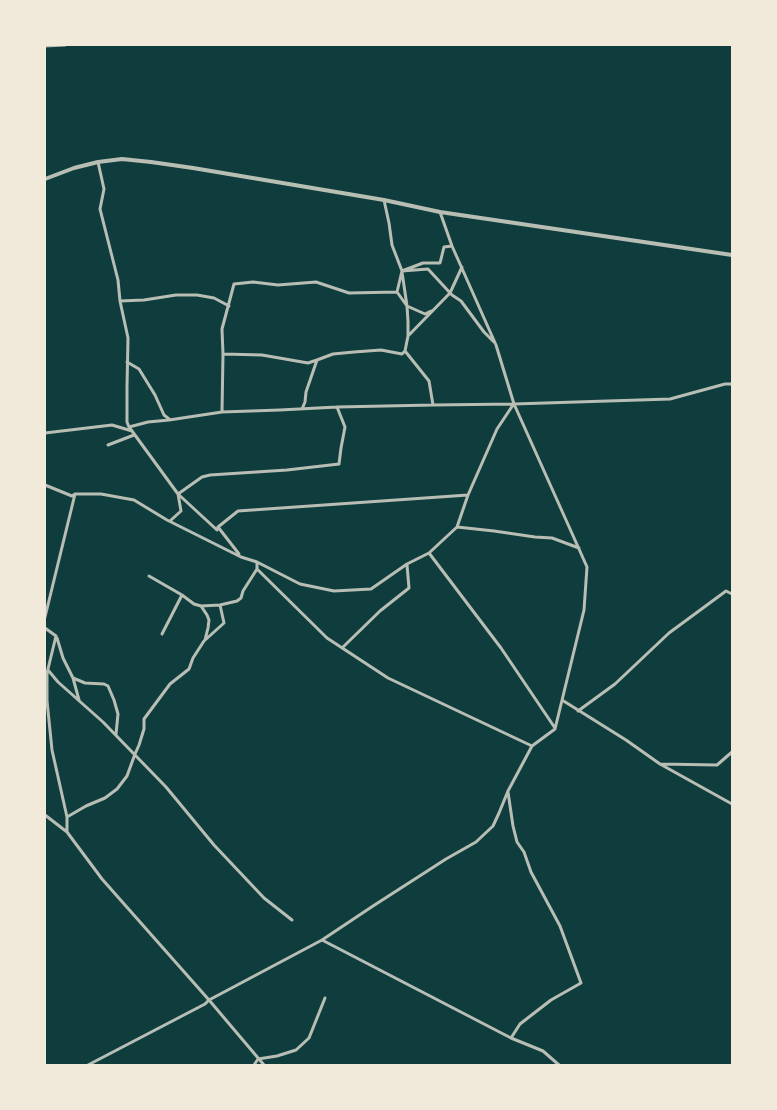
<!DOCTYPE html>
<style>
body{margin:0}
#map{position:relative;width:777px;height:1110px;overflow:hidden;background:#0f3d3e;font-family:"Titillium Web",sans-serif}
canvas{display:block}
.frame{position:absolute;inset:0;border:46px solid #f1e9da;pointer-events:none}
</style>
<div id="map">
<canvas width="777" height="1110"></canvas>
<div class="frame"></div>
</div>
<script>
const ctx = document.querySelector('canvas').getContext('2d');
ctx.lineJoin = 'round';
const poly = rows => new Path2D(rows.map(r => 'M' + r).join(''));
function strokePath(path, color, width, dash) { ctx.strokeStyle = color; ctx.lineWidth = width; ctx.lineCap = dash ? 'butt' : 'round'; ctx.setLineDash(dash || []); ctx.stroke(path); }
strokePath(poly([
 [45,46,65,45],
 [98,162,104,189,100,209,118,280,120,301,128,338,127,387,127,422,129,427],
 [384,200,389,223,392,245,402,271,428,269,452,295,461,301,484,332,494,342],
 [402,272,407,306,408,322,408,336,405,351,429,381,433,405],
 [397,292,407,306,425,314,431,311],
 [120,301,144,300,176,295,197,295,214,298,229,306],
 [408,336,450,293,462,267],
 [223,354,262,355,308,363,317,360,306,392,305,402,302,409],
 [317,360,333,354,354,352,381,350,402,354,405,351],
 [127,362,139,369,155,395,164,415,169,419],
 [222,412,223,354,222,329,234,284,253,282,278,285,316,282,349,293,397,292,402,271,423,263,440,263,444,247,452,246],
 [132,431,178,494,217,530,218,527,239,554],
 [45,433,112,425,132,431,129,427,148,422,169,420,222,412,280,410,337,407,433,405,514,404,670,399,725,384,732,384],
 [108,445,134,435],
 [45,485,72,496,75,494,101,494,134,500,167,520,241,557,257,562,300,584,334,591,371,589,407,564,429,553,457,527,468,495,497,429,513,405],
 [170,521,181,511,178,494,202,477,210,475,287,470,339,464,341,448,345,427,337,407],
 [218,527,238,511,468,495],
 [457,527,494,531,535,537,552,538,579,548],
 [429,553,501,648,555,728],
 [257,563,257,569,327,638,388,678,532,746],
 [149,576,182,595,194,604,201,606,220,605,237,601,241,598,243,591,257,569],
 [201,606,207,615,209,620,208,628,205,640],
 [45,617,75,494],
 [45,628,56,636,47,673,47,701,52,750,67,817,67,832],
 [162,634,182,595],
 [57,638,63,658,73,678,79,700],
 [342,648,380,611,409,588,407,565],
 [48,670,58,682,103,722,166,787,214,845,264,898,292,920],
 [73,678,85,683,104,684,108,686,114,700,118,714,116,734],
 [562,700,626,740,660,764,732,804],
 [578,711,615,684,669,633,726,591,732,594],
 [660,764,717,765,732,752],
 [508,792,513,826,517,842,524,852,531,872,560,926,581,983,551,1000,520,1024,511,1038],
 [45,815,67,832,102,879,209,1000,264,1065],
 [67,817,86,806,105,798,117,789,127,776,135,754,139,745,144,729,144,719,170,684,189,669,193,658,204,641,224,623,220,605],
 [322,940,511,1038,543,1051,559,1065],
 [88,1065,205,1004,209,1000,322,940,373,906,446,859,476,842,493,826,499,813,508,791,532,746,555,729,584,610,587,567,579,549,514,404,496,345,452,246,440,212],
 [254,1065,258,1059,277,1056,296,1050,309,1038,325,998]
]), '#b8beb3', 3);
strokePath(poly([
 [45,179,74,168,98,162,122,159,151,162,193,168,384,200,440,212,732,255]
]), '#b8beb3', 4);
</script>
